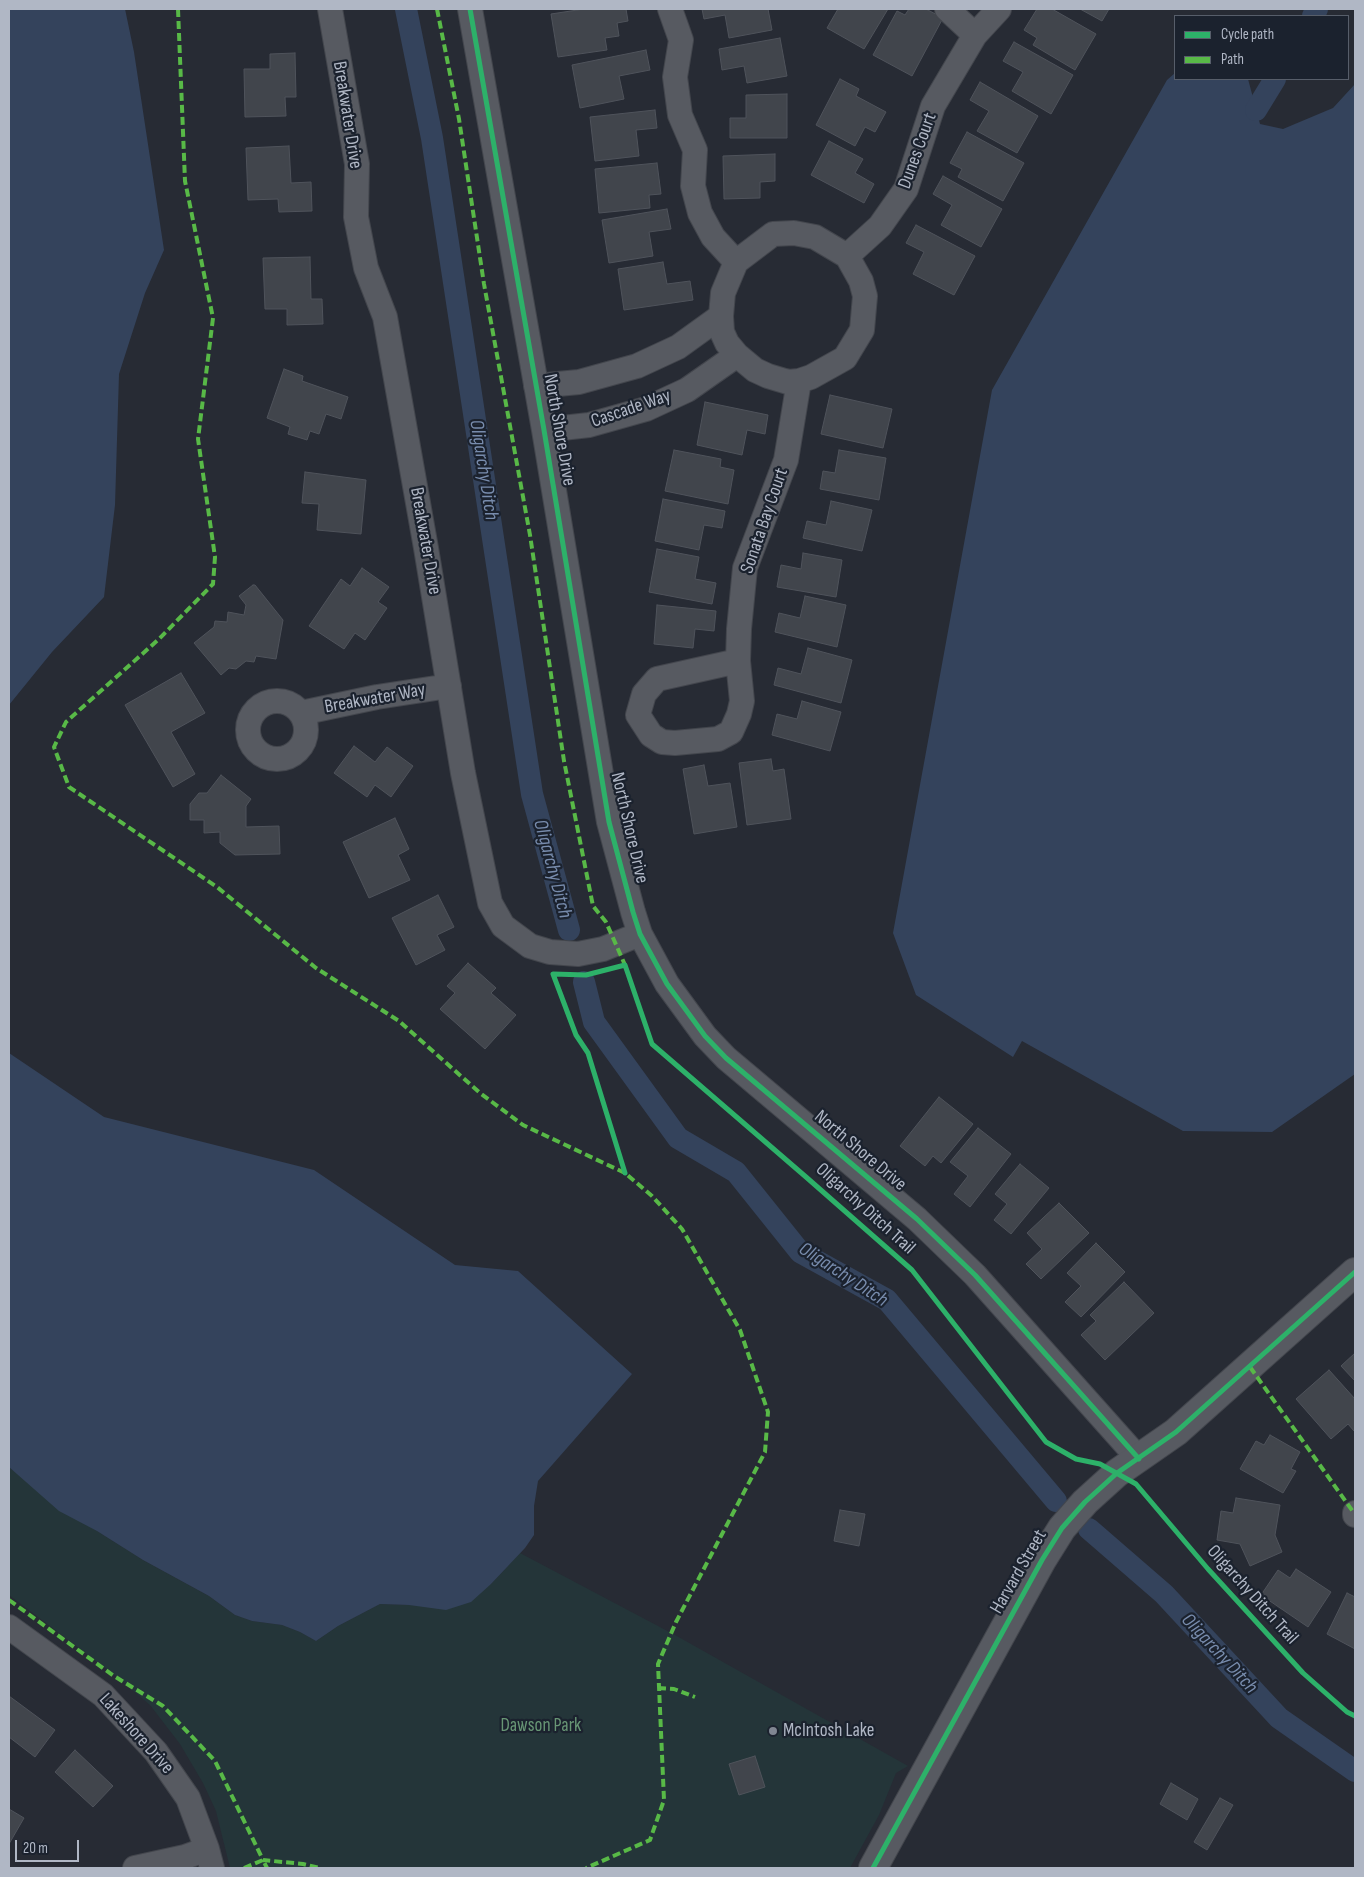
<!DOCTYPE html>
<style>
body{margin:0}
#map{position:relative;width:1364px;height:1877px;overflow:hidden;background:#272b34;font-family:"Sofia Sans Condensed",sans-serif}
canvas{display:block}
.frame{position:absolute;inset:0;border:10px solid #b0b7c5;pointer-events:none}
.legend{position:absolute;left:1174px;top:15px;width:175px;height:65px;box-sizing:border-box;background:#1b222e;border:1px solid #575e6a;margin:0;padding:6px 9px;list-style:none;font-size:15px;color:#b0b7c5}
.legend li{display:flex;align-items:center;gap:10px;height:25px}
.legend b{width:25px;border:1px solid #575e6a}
.scale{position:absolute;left:15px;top:1840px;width:64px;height:22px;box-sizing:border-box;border:2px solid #b0b7c5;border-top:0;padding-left:6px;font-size:15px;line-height:18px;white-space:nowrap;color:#b0b7c5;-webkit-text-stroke:4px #1b222e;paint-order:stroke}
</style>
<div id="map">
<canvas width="1364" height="1877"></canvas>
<div class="frame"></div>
<ul class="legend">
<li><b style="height:6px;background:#2db169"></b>Cycle path</li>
<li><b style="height:6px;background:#58b947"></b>Path</li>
</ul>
<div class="scale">20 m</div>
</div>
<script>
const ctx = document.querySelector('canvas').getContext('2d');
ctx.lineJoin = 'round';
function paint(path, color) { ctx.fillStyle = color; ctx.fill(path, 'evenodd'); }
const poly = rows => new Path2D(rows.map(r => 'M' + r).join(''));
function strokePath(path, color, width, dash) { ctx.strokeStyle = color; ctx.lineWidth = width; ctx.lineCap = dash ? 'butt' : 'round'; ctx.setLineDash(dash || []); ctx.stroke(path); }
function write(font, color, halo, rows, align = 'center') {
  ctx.font = font + ' "Sofia Sans Condensed",sans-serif'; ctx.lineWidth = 4.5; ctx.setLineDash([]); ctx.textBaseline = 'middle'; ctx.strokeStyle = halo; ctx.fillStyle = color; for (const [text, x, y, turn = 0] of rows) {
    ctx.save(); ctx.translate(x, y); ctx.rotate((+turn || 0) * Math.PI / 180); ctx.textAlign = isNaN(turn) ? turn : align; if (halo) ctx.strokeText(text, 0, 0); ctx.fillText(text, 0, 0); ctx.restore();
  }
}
paint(poly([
 [9,1467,97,1531,143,1560,209,1596,235,1615,252,1621,282,1625,300,1632,316,1641,338,1626,380,1604,409,1605,491,1584,520,1553,675,1635,908,1766,896,1773,879,1815,850,1868,230,1868,216,1811,203,1783,180,1744,150,1705,117,1677,9,1595]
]), '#243539');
paint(poly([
 [9,9,125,9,134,52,164,250,145,293,119,374,115,505,104,597,52,652,9,705],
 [1175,73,1175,79,1248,79,1260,124,1283,129,1333,108,1355,84,1355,1074,1272,1132,1183,1131,1022,1041,1013,1057,916,995,893,933,992,390,1167,80],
 [9,1053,104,1117,314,1170,455,1265,518,1271,632,1374,538,1481,534,1506,534,1535,525,1548,491,1584,471,1602,446,1610,409,1605,380,1604,338,1626,316,1641,300,1632,282,1625,252,1621,235,1615,209,1596,143,1560,97,1531,59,1511,9,1467]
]), '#34435c');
strokePath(poly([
 [406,9,432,138,532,794,569,930],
 [1313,16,1317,9],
 [1256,110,1275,79],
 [584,982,594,1022,678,1138,736,1172,800,1252,887,1300,1056,1501],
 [1089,1529,1164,1594,1279,1718,1355,1771]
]), '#34435c', 22);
const building = poly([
 [584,9,626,9,628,21,617,23,619,36,605,38,607,50,558,57,551,14,584,9],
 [702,9,768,9,772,30,729,38,725,15,704,19,702,9],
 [838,9,888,9,864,49,827,28,838,9],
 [909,9,926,9,943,18,912,76,873,55,897,11,905,15,909,9],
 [1037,9,1052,9,1096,34,1075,70,1033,45,1037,38,1024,30,1037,9],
 [1080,9,1109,9,1102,21,1080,9],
 [780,38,787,76,747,83,744,66,722,70,719,49,780,38],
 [1014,42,1073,75,1051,114,1012,91,1023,72,1003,61,1014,42],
 [646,50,650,70,619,76,624,99,580,108,572,65,646,50],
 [295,53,296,97,285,97,286,116,245,117,244,69,270,69,270,54,295,53],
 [840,79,859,89,856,96,886,112,875,132,865,127,855,146,816,125,840,79],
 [980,82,1038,116,1017,153,977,131,989,111,970,100,980,82],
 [787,94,787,138,730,138,730,118,746,118,746,95,787,94],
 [655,110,657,128,636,130,639,156,595,161,590,117,655,110],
 [967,132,1024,163,1003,201,958,177,962,169,950,163,967,132],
 [829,141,863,159,855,173,874,184,864,203,811,175,829,141],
 [289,146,291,183,311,182,312,211,279,212,278,199,248,200,246,148,289,146],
 [775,154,775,181,760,182,760,198,724,199,723,156,775,154],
 [657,163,661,194,649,195,650,208,599,213,595,169,657,163],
 [943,176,1002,209,981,247,941,225,952,205,933,194,943,176],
 [667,209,671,229,649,232,653,256,609,263,602,220,667,209],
 [916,225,975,256,954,295,913,274,924,252,906,243,916,225],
 [310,257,311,299,322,299,323,324,287,325,287,309,265,309,263,258,310,257],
 [663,262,667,284,690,281,693,300,624,310,618,269,663,262],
 [284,369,303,376,302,381,348,397,341,419,326,414,319,434,310,431,307,440,288,434,290,427,267,418,284,369],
 [830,395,892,409,883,448,821,434,830,395],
 [705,402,768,415,765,434,747,430,742,455,697,445,705,402],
 [674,450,721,459,720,467,734,470,728,504,665,491,674,450],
 [839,450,886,458,879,500,820,489,823,471,835,473,839,450],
 [305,472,366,480,361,534,317,530,319,504,302,503,305,472],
 [663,499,725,511,722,528,704,525,699,550,655,541,663,499],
 [831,501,872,510,862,551,803,538,807,521,826,525,831,501],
 [657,549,699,557,695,579,716,583,712,604,649,592,657,549],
 [803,553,842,560,836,597,777,587,781,565,801,569,803,553],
 [362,568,389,587,378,602,387,608,365,640,355,633,344,649,309,626,341,579,350,586,362,568],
 [253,585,255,585,283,620,276,659,256,656,254,662,246,661,236,669,229,668,221,675,194,643,214,627,215,621,227,622,228,612,244,615,246,605,239,596,253,585],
 [805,596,846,605,837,647,775,632,779,613,800,618,805,596],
 [657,605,716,611,714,631,695,629,693,648,654,644,657,605],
 [808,648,852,660,841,703,774,685,778,668,801,674,808,648],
 [181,673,205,713,171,732,195,774,173,787,125,705,181,673],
 [802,701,841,712,830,751,772,735,777,714,797,719,802,701],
 [354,746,375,762,387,747,413,766,391,797,375,785,367,797,334,773,354,746],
 [771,759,773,771,784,769,791,819,747,825,739,763,771,759],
 [704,765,708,786,730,783,737,827,694,834,683,769,704,765],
 [221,775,251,799,246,806,246,827,279,826,280,854,235,855,220,843,220,832,204,833,204,820,190,820,190,804,199,793,207,793,221,775],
 [395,818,409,849,398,855,410,880,369,898,343,842,395,818],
 [438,895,454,927,437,935,445,950,416,965,392,918,438,895],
 [468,963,496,988,491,993,516,1015,485,1049,440,1009,455,993,447,986,468,963],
 [939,1097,973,1124,941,1163,933,1156,925,1166,900,1146,939,1097],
 [978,1128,1011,1154,970,1207,954,1194,968,1176,950,1162,978,1128],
 [1020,1164,1049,1188,1011,1234,994,1220,1007,1204,995,1194,1020,1164],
 [1059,1203,1089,1233,1041,1279,1026,1264,1042,1249,1027,1233,1059,1203],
 [1096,1243,1125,1272,1081,1317,1065,1302,1081,1286,1067,1273,1096,1243],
 [1124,1282,1154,1313,1105,1360,1081,1335,1096,1321,1090,1315,1124,1282],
 [1355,1353,1355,1381,1341,1366,1355,1353],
 [1329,1370,1355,1399,1355,1430,1354,1431,1348,1424,1331,1439,1296,1399,1329,1370],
 [1270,1435,1300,1452,1291,1469,1296,1471,1283,1493,1240,1469,1256,1441,1264,1445,1270,1435],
 [1236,1498,1280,1505,1275,1535,1282,1552,1250,1566,1240,1544,1217,1540,1221,1511,1233,1513,1236,1498],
 [840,1510,865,1514,859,1546,834,1541,840,1510],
 [1296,1569,1331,1592,1308,1627,1261,1595,1278,1570,1290,1578,1296,1569],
 [1347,1593,1355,1597,1355,1649,1327,1634,1347,1593],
 [9,1696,55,1730,35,1757,9,1737,9,1696],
 [75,1750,113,1786,93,1807,55,1772,75,1750],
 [755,1756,765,1787,739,1795,729,1764,755,1756],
 [1171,1783,1198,1799,1187,1820,1160,1804,1171,1783],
 [1220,1798,1233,1805,1207,1850,1194,1842,1220,1798],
 [9,1809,24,1818,9,1844,9,1809]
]);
paint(building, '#41454c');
strokePath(building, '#4f535b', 1);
const minor = poly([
 [330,9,357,164,356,217,366,268,385,317,426,548,463,773,490,903,503,926,530,946,550,952,578,954,603,949,640,934],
 [470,9,544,430,609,822,633,912,640,934,667,984,705,1036,726,1058,917,1219,975,1275,1139,1459],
 [670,9,681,40,675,77,680,115,695,150,693,186,700,213,713,237,736,262],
 [947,9,975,35],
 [794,233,815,237,847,256,861,281,865,296,862,330,845,358,811,377,799,381,788,382,768,376,755,370,737,355,727,343,722,332,721,316,723,293,736,262,773,234,794,233],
 [847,256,880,226,906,189,933,106,975,35,999,9],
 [536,386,579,382,637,366,678,347,721,316],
 [544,430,589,425,646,409,687,390,737,355],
 [738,661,657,679,644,694,638,715,651,735,662,742,675,743,718,739,731,732,739,714,742,701,738,661,739,629,745,568,786,460,799,381],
 '248 730a29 29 0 1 1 58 0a29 29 0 1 1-58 0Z',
 [301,713,377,697,449,686],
 [1355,1513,1355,1515],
 [9,1627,103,1695,156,1752,188,1798,207,1849,212,1868],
 [135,1868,185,1857,207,1849]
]);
const tertiary = poly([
 [873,1868,1042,1560,1062,1528,1085,1502,1117,1473,1176,1432,1355,1272]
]);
strokePath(minor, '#43464d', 26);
strokePath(tertiary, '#43464d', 30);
strokePath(minor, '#575a61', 24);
strokePath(tertiary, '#575a61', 28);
strokePath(poly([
 [178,9,185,181,213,318,198,439,215,557,213,584,159,639,66,722,54,747,69,787,217,887,316,968,399,1021,480,1093,523,1125,625,1173,652,1196,682,1229,740,1330,768,1412,765,1452,676,1622,658,1664,664,1800,650,1840,586,1868],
 [437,9,459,119,484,284,530,535,564,761,593,906,606,922,625,965],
 [1250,1367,1354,1513],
 [9,1600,114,1676,163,1706,215,1761,263,1860,303,1864,320,1868],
 [658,1688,674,1689,695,1697],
 [244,1868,263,1860,267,1868]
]), '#58b947', 4, [8, 4]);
strokePath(poly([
 [470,9,544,430,609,822,633,912,640,934,667,984,705,1036,726,1058,917,1219,975,1275,1139,1459],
 [625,1173,588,1053,576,1035,553,974,586,975,625,965,652,1044,806,1177,912,1270,1046,1442,1076,1459,1100,1464,1136,1484,1208,1569,1303,1673,1347,1712,1355,1716],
 [873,1868,1042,1560,1062,1528,1085,1502,1117,1473,1176,1432,1355,1272]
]), '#2db169', 5);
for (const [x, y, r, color] of [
 [773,1731,5,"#808692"]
]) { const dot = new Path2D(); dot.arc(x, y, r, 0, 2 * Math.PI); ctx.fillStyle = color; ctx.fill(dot); strokePath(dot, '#1b222e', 2); }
write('19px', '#b0b7c5', '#1b222e', [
 ["Breakwater Drive",347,115,81],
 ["Dunes Court",918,151,-70],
 ["Cascade Way",631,409,-19],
 ["North Shore Drive",559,430,80],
 ["Sonata Bay Court",765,521,-71],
 ["Breakwater Drive",425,541,80],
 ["Breakwater Way",375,699,-10],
 ["North Shore Drive",629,828,77],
 ["North Shore Drive",860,1151,40],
 ["Oligarchy Ditch Trail",865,1209,42],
 ["Harvard Street",1019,1572,-60],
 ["Oligarchy Ditch Trail",1252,1595,48],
 ["Lakeshore Drive",136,1734,48]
]);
write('19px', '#689675', '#1b222e', [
 ["Dawson Park",541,1726]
]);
write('19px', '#b0b7c5', '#1b222e', [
 ["McIntosh Lake",783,1731]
], 'left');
write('italic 20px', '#788cad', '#1b222e', [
 ["Oligarchy Ditch",483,470,81],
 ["Oligarchy Ditch",552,869,75],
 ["Oligarchy Ditch",843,1275,33],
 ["Oligarchy Ditch",1219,1654,47]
]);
</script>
